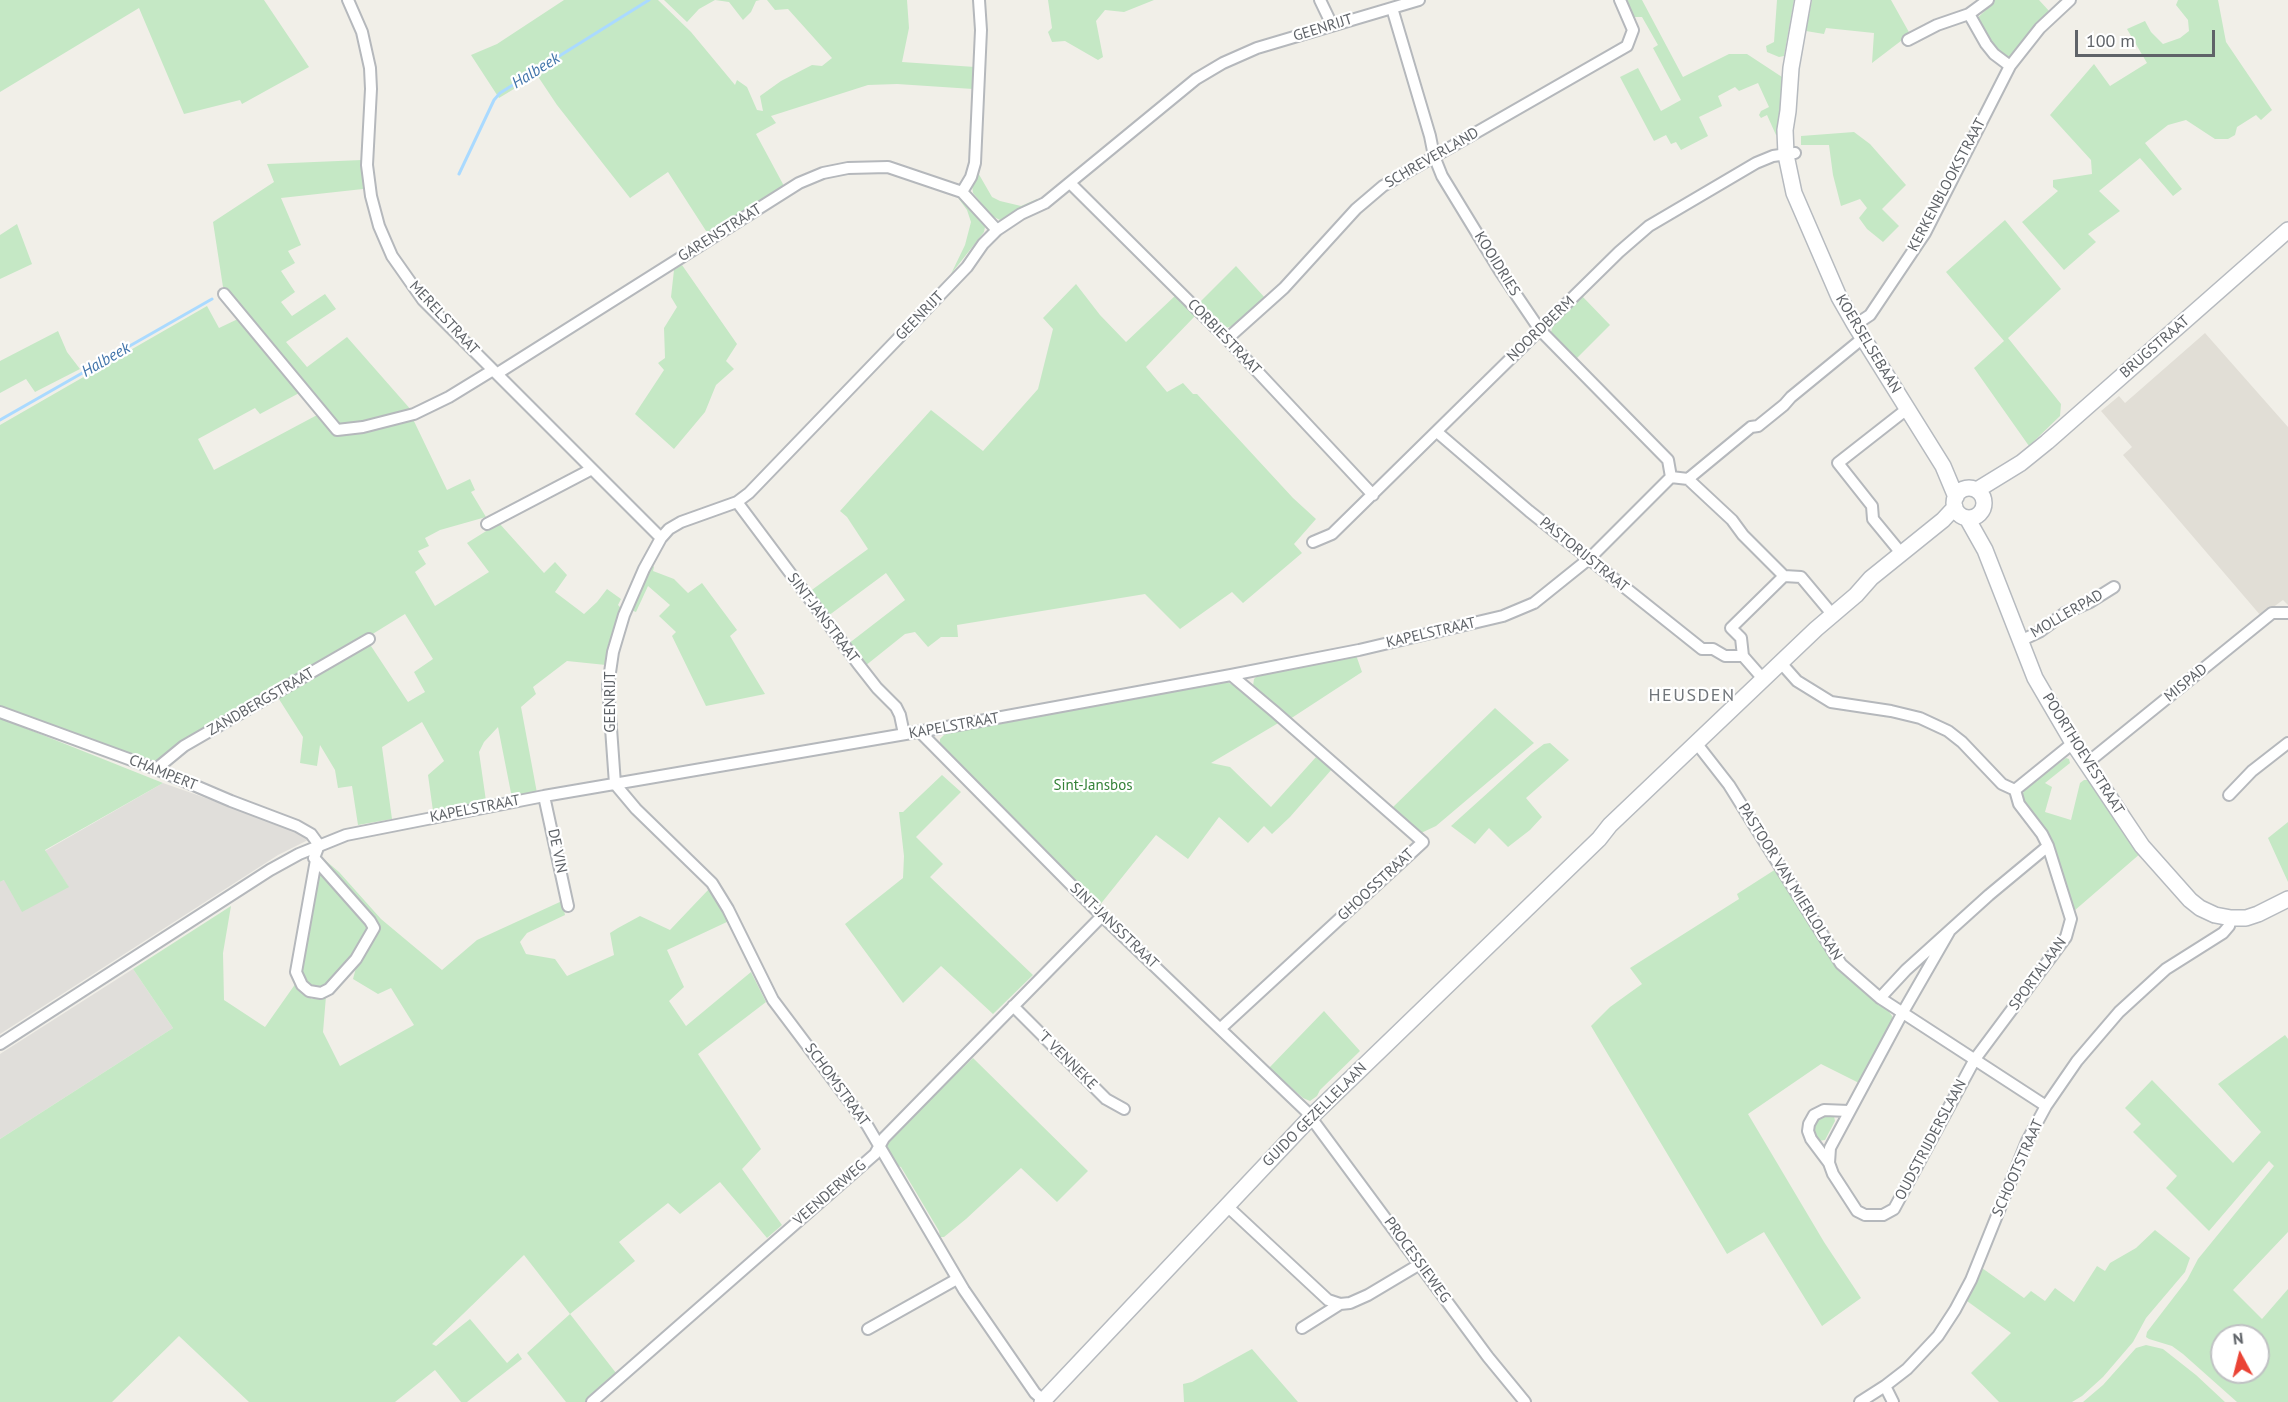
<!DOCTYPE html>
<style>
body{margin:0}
#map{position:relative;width:2288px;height:1402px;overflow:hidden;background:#f1efe8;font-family:"PT Sans",sans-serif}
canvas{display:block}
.north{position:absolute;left:2210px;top:1324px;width:60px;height:60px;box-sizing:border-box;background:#fff;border:2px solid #bfc1c3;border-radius:50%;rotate:353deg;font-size:16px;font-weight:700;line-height:24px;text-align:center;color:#5f6368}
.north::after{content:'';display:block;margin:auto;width:21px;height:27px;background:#ea4335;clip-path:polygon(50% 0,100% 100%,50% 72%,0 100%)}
.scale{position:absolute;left:2075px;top:30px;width:140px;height:27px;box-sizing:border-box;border:3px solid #5f6368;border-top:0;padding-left:8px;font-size:18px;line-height:21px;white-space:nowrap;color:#5f6368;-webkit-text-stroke:4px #fff;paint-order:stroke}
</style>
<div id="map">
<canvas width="2288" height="1402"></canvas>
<div class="north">N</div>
<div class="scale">100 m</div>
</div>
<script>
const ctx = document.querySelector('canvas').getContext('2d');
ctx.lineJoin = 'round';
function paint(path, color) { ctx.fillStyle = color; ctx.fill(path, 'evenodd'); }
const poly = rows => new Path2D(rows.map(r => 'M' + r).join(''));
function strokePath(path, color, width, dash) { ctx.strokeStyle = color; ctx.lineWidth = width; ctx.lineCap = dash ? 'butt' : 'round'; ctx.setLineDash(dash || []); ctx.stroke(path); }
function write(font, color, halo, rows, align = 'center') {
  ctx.font = font + ' "PT Sans",sans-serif'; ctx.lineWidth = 4.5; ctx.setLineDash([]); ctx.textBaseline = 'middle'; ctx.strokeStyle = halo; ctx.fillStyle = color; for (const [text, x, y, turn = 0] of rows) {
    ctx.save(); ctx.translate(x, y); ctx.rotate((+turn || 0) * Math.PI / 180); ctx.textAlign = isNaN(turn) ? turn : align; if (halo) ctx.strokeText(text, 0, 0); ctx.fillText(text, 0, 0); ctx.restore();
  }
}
paint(poly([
 [163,783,294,829,310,839,278,855,0,1034,0,882,4,880,68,886,45,851],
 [133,969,173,1028,0,1139,0,1054]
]), '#e0deda');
paint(poly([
 [2205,333,2288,427,2288,605,2283,600,2261,616,2123,455,2132,447,2101,411,2119,396,2125,403]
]), '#e1ded6');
paint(poly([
 [0,0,264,0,309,67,242,104,240,100,184,114,139,8,0,92],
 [564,0,658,0,691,32,735,85,737,80,747,87,757,110,763,111,760,96,781,81,812,65,822,66,832,58,788,9,775,10,767,0,907,0,909,28,902,62,975,67,973,89,897,84,868,85,771,116,776,123,756,134,784,186,708,234,668,172,630,198,557,105,537,75,499,98,471,55,497,44],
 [664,0,760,0,756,1,751,12,743,20,729,2,715,0,699,9,687,22],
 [1048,0,1154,0,1124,12,1105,10,1096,21,1103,57,1098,60,1065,41,1052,42,1048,32,1052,28],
 [1627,0,1642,0,1683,77,1729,54,1747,54,1782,77,1779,134,1776,135,1767,115,1761,118,1759,115,1761,111,1769,107,1758,83,1739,91,1735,87,1718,96,1722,106,1699,117,1708,136,1681,150,1676,142,1671,144,1666,135,1654,141,1620,77,1638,68,1661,111,1681,100,1653,48,1658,45,1642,17,1634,17],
 [1777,0,1794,0,1784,56,1779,57,1767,52,1766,46,1774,42],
 [1812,0,1891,0,1910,34,1872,63,1874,33,1826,28,1824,34,1806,31],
 [1986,0,2039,0,2050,12,2028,35,2003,67,1969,26,1990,6],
 [2178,0,2218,0,2226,42,2272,110,2261,120,2256,115,2237,127,2235,135,2228,139,2215,139,2186,120,2168,125,2145,143,2182,189,2173,196,2140,158,2099,191,2120,211,2088,234,2096,242,2064,270,2022,222,2058,191,2053,187,2053,180,2092,174,2091,160,2050,115,2094,64,2110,86,2147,63,2127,29,2145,21,2151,32,2163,44,2180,38,2189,31,2188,20,2176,5],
 [1854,132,1870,144,1906,185,1882,209,1899,226,1883,242,1867,229,1859,218,1867,208,1860,199,1841,206,1833,175,1829,145,1801,145,1801,136],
 [362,160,363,189,281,198,301,245,288,251,295,263,281,271,295,292,281,302,292,316,325,294,336,309,286,342,307,367,347,337,412,411,350,427,338,423,223,287,213,222,274,182,267,164],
 [977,171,992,197,1000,201,1021,206,1037,199,1042,199,1000,220,992,216,973,193,972,185],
 [956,195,966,203,985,227,984,232,951,274,965,245,971,222,967,210],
 [2005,220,2061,289,2008,338,2061,404,2060,416,2029,446,1974,368,2004,341,1946,272],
 [17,224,32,264,0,279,0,235],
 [682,265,737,344,726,361,734,369,716,385,705,412,674,449,635,414,664,370,658,363,665,358,664,328,677,307,671,297,674,270],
 [1236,266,1266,299,1235,325,1226,328,1198,304],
 [1076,284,1100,315,1126,342,1176,295,1195,316,1146,367,1167,392,1183,383,1193,394,1197,394,1293,498,1316,519,1294,544,1302,553,1243,603,1232,592,1180,629,1145,594,957,625,958,637,941,637,928,647,915,632,905,634,865,666,848,644,905,600,886,573,828,616,809,592,868,549,847,517,840,511,931,410,983,451,1038,389,1053,329,1043,318],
 [1582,296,1610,325,1574,361,1555,341,1551,332,1553,325],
 [207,306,219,328,240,318,301,392,260,414,255,408,198,439,214,470,319,414,339,435,350,435,412,417,447,490,470,479,475,490,471,492,486,517,440,530,425,538,429,546,418,551,426,564,415,572,435,606,489,572,467,543,499,523,544,573,555,562,567,575,555,592,584,614,597,602,607,589,621,599,618,605,621,608,608,646,606,665,567,661,533,687,536,694,521,707,537,793,512,798,498,727,484,742,479,752,486,801,433,811,428,775,444,761,422,722,382,747,392,819,358,825,352,786,338,788,335,770,320,745,317,766,300,763,303,737,277,696,369,643,408,702,425,692,414,672,433,659,405,614,170,759,164,770,0,706,0,425],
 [58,331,67,352,80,369,35,392,26,379,0,393,0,361],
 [652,565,654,567,653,571,674,579,688,593,702,583,737,630,730,636,765,694,706,706,672,636,676,632,659,616,670,605,648,586,636,612,631,610],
 [1356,655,1362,672,1290,719,1253,686,1254,679,1258,675],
 [1225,681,1242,689,1280,722,1211,763,1230,767,1271,807,1316,757,1332,769,1290,817,1272,834,1264,826,1248,843,1219,817,1188,859,1156,835,1099,906,940,746,940,739,944,735,953,730],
 [1495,708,1534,743,1436,826,1421,833,1392,808],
 [0,718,163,783,45,850,69,887,22,912,4,880,0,882],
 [1550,743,1569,760,1526,798,1542,817,1530,830,1508,847,1489,828,1475,844,1451,826,1532,753,1544,744],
 [2066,758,2069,759,2070,763,2045,783,2052,787,2045,812,2071,820,2080,783,2084,780,2089,780,2141,853,2074,911,2058,860,2023,803,2022,795,2025,789],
 [942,775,961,792,916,837,943,864,930,877,1033,975,993,1014,941,966,903,1003,845,924,903,878,904,856,899,812,903,812],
 [2288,822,2288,882,2268,838],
 [319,855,339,872,381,919,442,970,477,940,562,901,565,915,527,933,520,942,526,954,555,959,567,976,614,955,610,933,618,928,640,916,670,930,709,889,729,921,667,950,684,987,669,1001,686,1026,751,972,766,1002,698,1054,761,1149,742,1169,782,1225,767,1238,720,1182,680,1214,668,1203,619,1242,635,1261,570,1314,616,1373,585,1402,566,1402,527,1353,570,1314,524,1255,432,1344,436,1346,470,1319,507,1363,518,1353,522,1359,467,1402,461,1402,435,1370,395,1402,249,1402,179,1336,112,1402,0,1402,0,1139,173,1028,133,969,231,906,223,953,224,1000,265,1027,296,983,303,992,312,999,326,996,323,1032,340,1066,414,1025,391,988,378,994,353,979,357,964,317,990,305,982,299,974],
 [1776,869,1821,942,1886,1007,1892,1016,1892,1023,1859,1083,1821,1064,1748,1114,1824,1242,1861,1298,1822,1326,1764,1232,1727,1254,1591,1026,1610,1007,1642,984,1630,968,1739,899,1737,894],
 [1324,1011,1360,1051,1320,1090,1317,1096,1310,1101,1303,1098,1269,1068],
 [2285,1035,2288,1039,2288,1232,2233,1290,2262,1319,2288,1289,2288,1402,2237,1402,2183,1354,2172,1346,2149,1339,2146,1337,2147,1332,2187,1280,2198,1259,2274,1166,2269,1161,2209,1231,2166,1188,2177,1176,2133,1132,2141,1124,2125,1108,2152,1080,2233,1163,2261,1132,2218,1084],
 [2222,1336,2258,1336,2258,1372,2222,1372],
 [973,1058,1088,1171,1057,1202,1021,1168,966,1219,944,1237,940,1237,939,1231,901,1167,898,1166,886,1145,887,1140],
 [1831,1115,1834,1116,1835,1121,1825,1140,1818,1141,1813,1129,1816,1123,1822,1116],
 [2155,1230,2190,1258,2185,1272,2146,1318,2133,1342,2103,1377,2082,1396,2072,1402,1999,1402,1971,1373,2011,1333,1967,1301,1982,1268,2024,1298,2031,1291,2045,1301,2055,1288,2074,1302,2097,1266,2105,1271,2110,1263,2136,1248],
 [2146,1345,2163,1349,2196,1375,2225,1402,2083,1402,2103,1385,2136,1348],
 [1252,1349,1298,1402,1184,1402,1183,1384,1192,1382]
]), '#c5e8c5');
strokePath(poly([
 [459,174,494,100,500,93,649,0],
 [0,420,212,299]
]), '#aadaff', 3);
const street = poly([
 [348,0,362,32,370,68,371,89,367,165,371,196,379,226,392,256,423,300,661,538],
 [1320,0,1332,25],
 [1392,8,1430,136,1434,156,1442,176,1500,271,1540,330,1668,460,1671,477],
 [1969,14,1988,0],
 [1908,40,1937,25,1969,14,1986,44,1994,54,2010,66],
 [1070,183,1227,339,1373,495],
 [962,192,971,177,975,163,981,30,979,0],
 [224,294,337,430,363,427,414,414,449,397,493,370],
 [1855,325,1870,315,1925,233,2010,66,2040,28,2070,0],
 [1227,339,1284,288,1356,209,1383,186,1627,46,1633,30,1620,0],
 [498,373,799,183,823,173,848,168,888,167,962,192,997,230],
 [1437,432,1529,511,1702,649,1713,649,1725,656,1743,656],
 [1671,477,1688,479,1751,427,1758,426,1784,405,1791,397,1863,338],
 [1688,479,1732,520,1743,535,1784,576,1801,577,1832,614],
 [737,502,859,665,877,688,896,707,900,715,904,734],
 [487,524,592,469],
 [1313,542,1332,534,1619,252,1649,226,1756,163,1773,156,1795,153],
 [1901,553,1873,519,1872,506,1838,463,1907,409],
 [2020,641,2039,632,2065,613,2090,602,2114,587],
 [1781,663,1797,681,1831,702,1891,711,1920,718,1948,731,1962,742,2002,784,2015,790],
 [1764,680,1743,656,1741,638,1731,628,1784,576],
 [0,712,156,769,231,801,297,826,311,834,319,845,314,858,316,860,370,921,374,928,356,959,329,989,321,993,309,991,302,985,296,972,316,860],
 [920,732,1102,916,1306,1111,1488,1357,1525,1402],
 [1697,744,1729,785,1841,964,1880,998,2046,1106],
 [2087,763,2272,613,2288,613],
 [156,769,184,746,369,639],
 [615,784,608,686,613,652,624,615,644,569,661,538,669,529,681,522,737,502,749,493,967,267,983,244,997,230,1021,214,1045,203,1196,79,1223,63,1257,48,1419,0],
 [615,784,636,809,712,883,728,909,773,1000,867,1125,964,1290,1035,1393,1046,1402],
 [2229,795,2252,771,2288,743],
 [544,796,568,906],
 [1949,932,1903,1012,1830,1148,1829,1163,1833,1174,1857,1211,1865,1215,1883,1215,1894,1209,1975,1059,2066,937,2071,919,2048,846,2042,834,2019,804,2015,790,2073,743],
 [1880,998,1906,970,1989,895,2048,846],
 [1013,1006,1106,1099,1124,1109],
 [1221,1028,1423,842,1275,712,1231,675],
 [0,1044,270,870,299,854,346,835,544,796,958,725,1231,675,1359,650,1503,616,1534,603,1590,558,1671,477],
 [1829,1163,1811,1139,1808,1131,1809,1124,1814,1115,1824,1110,1849,1111],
 [1227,1206,1328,1300,1340,1304,1350,1303,1368,1295,1420,1264],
 [1302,1328,1340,1304],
 [868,1329,957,1279],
 [1885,1386,1893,1402],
 [592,1402,875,1154,884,1138,1102,916],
 [1860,1402,1885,1386,1907,1369,1938,1336,1955,1310,1971,1280,2027,1141,2046,1106,2077,1061,2119,1012,2166,969,2223,933,2229,926,2231,918]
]);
const secondary = poly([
 [1803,0,1791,68,1788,111,1785,130,1786,155,1794,193,1839,297,1855,325,1943,466,1956,497],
 '1954 503a15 15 0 1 1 30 0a15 15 0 1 1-30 0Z',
 [1977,490,2021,463,2047,442,2288,230],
 [1967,518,1985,550,2035,678,2073,743,2142,846,2190,900,2200,908,2215,915,2231,918,2246,918,2258,914,2288,899],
 [1042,1402,1311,1117,1599,839,1610,825,1816,629,1856,595,1871,578,1943,520,1955,507]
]);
strokePath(street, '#b5b8bc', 14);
strokePath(secondary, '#b6babf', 18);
strokePath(street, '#fff', 10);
strokePath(secondary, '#fff', 15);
write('15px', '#5f6368', '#fff', [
 ["GEENRIJT",1323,28,-17],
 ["SCHREVERLAND",1432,158,-30],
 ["KERKENBLOOKSTRAAT",1947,185,-62],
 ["GARENSTRAAT",720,233,-32],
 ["KOOIDRIES",1497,264,58],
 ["GEENRIJT",920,316,-46],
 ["MERELSTRAAT",444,318,47],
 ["NOORDBERM",1541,329,-44],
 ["CORBIESTRAAT",1224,337,46],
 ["KOERSELSEBAAN",1868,344,59],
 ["BRUGSTRAAT",2155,347,-41],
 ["PASTORIJSTRAAT",1584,555,39],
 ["MOLLERPAD",2067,614,-30],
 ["SINT-JANSTRAAT",823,618,53],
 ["KAPELSTRAAT",1431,633,-13],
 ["MISPAD",2186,683,-39],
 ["ZANDBERGSTRAAT",261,702,-30],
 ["GEENRIJT",611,702,-90],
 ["KAPELSTRAAT",954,726,-10],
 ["POORTHOEVESTRAAT",2083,754,58],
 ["CHAMPERT",163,773,22],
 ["KAPELSTRAAT",475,809,-11],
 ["DE VIN",557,851,78],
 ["PASTOOR VAN MIERLOLAAN",1790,882,58],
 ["GHOOSSTRAAT",1376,885,-43],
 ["SINT-JANSSTRAAT",1114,926,44],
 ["SPORTALAAN",2038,974,-54],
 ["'T VENNEKE",1067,1060,45],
 ["SCHOMSTRAAT",837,1085,54],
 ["GUIDO GEZELLELAAN",1315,1115,-45],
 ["OUDSTRIJDERSLAAN",1931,1140,-62],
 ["SCHOOTSTRAAT",2018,1168,-66],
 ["VEENDERWEG",830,1193,-41],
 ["PROCESSIEWEG",1417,1260,54]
]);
write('15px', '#348238', '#fff', [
 ["Sint-Jansbos",1093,786]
]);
write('italic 16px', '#4174aa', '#fff', [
 ["Halbeek",536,71,-32],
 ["Halbeek",106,360,-30]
]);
ctx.letterSpacing = '1.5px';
write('18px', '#70757a', '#fff', [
 ["HEUSDEN",1692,696]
]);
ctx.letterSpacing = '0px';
</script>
